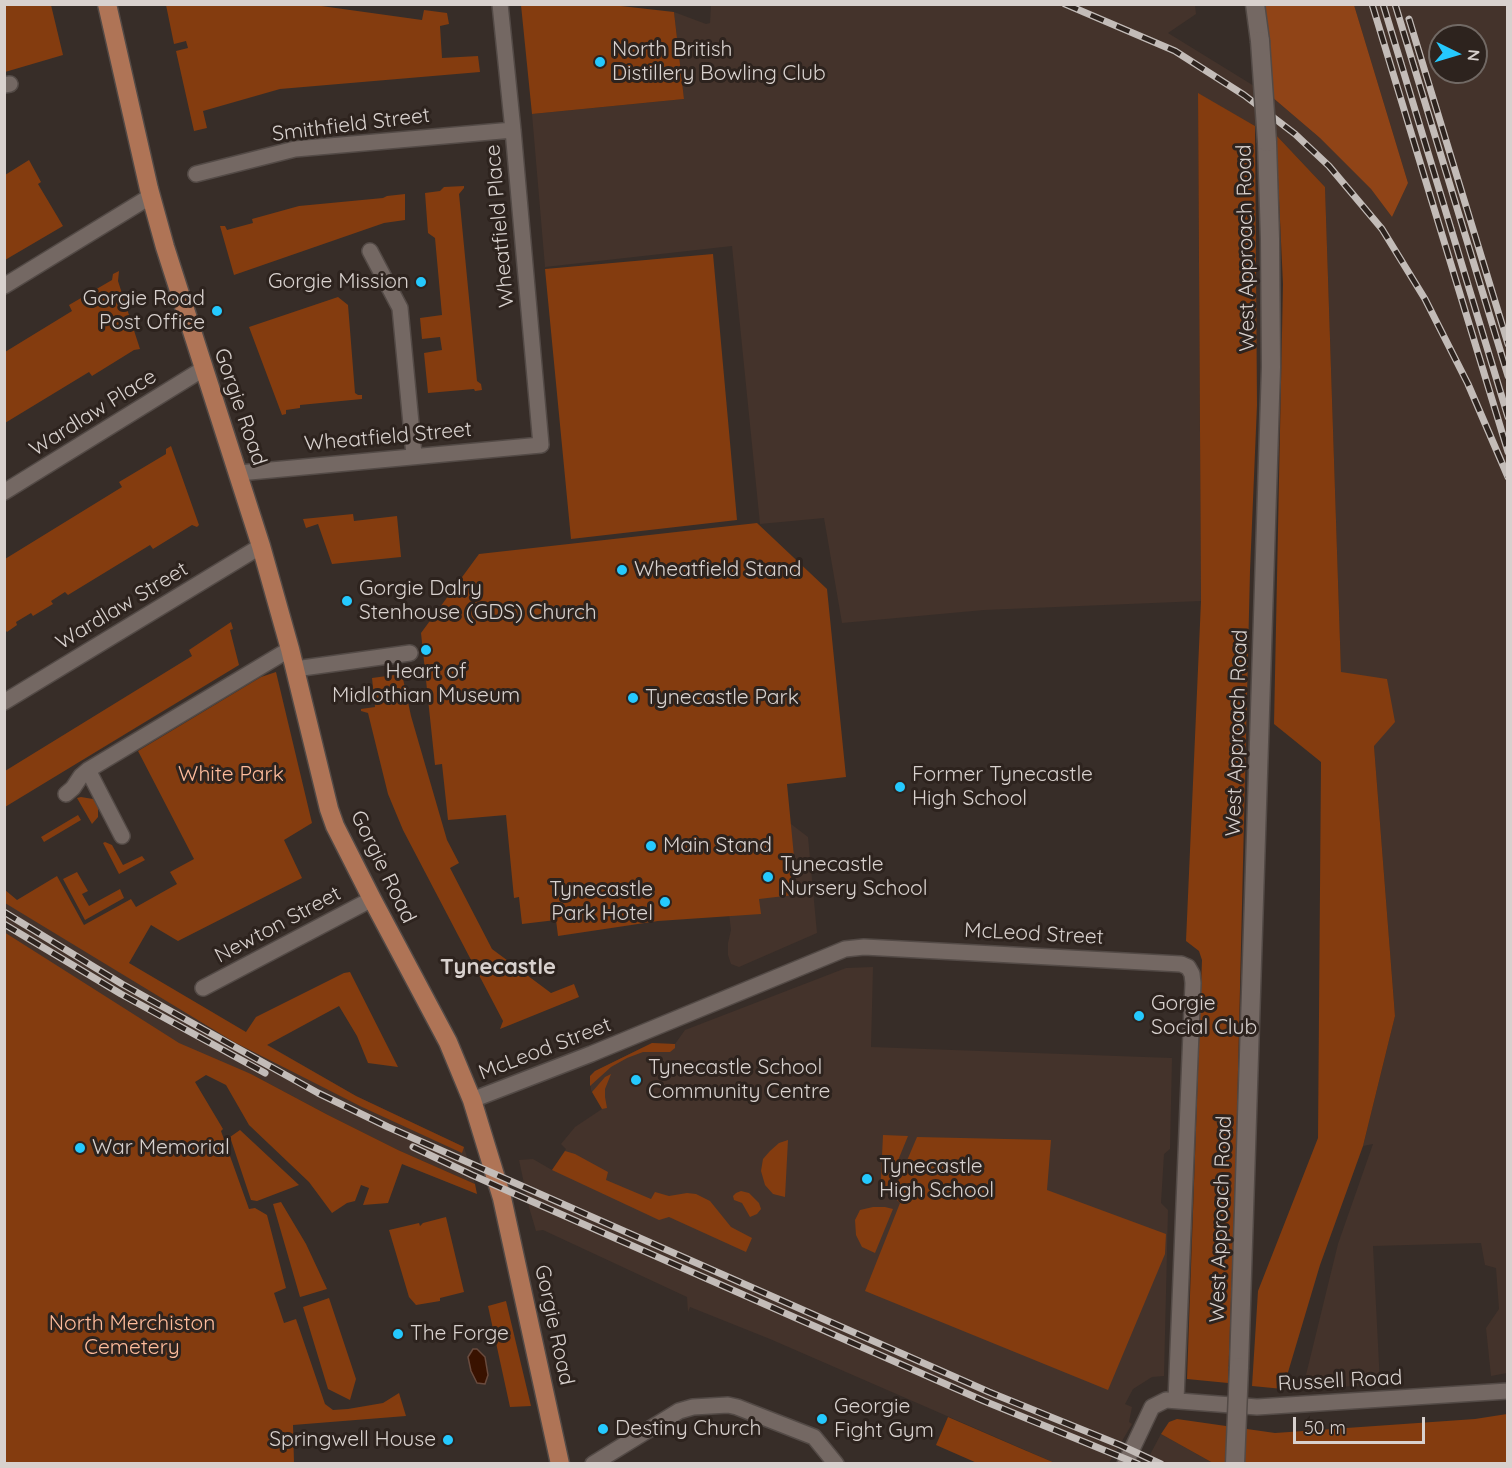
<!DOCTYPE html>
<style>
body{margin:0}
#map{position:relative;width:1512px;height:1468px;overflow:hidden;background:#372d28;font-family:Quicksand,sans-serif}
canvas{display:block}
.frame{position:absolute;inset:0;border:6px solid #d8d1ce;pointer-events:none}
.north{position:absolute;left:1428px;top:24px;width:60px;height:60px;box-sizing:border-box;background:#2d231e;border:2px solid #716964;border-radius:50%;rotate:95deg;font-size:16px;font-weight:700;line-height:24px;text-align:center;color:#d8d1ce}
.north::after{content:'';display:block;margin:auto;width:21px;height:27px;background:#25c9fe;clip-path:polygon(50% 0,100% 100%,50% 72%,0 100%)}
.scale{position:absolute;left:1293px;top:1417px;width:132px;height:27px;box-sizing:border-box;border:3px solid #d8d1ce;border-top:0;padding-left:8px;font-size:18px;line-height:21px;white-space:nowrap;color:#d8d1ce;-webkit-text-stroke:4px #2d231e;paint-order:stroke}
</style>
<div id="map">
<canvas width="1512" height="1468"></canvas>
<div class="frame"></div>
<div class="north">N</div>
<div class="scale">50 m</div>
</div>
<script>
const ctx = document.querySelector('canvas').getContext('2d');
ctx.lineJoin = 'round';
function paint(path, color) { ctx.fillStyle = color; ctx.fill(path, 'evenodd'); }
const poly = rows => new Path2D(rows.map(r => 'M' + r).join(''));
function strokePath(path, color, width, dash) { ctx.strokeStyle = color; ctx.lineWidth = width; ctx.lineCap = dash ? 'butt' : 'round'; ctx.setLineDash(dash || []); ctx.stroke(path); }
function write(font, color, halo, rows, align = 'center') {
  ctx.font = font + ' Quicksand,sans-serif'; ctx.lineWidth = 6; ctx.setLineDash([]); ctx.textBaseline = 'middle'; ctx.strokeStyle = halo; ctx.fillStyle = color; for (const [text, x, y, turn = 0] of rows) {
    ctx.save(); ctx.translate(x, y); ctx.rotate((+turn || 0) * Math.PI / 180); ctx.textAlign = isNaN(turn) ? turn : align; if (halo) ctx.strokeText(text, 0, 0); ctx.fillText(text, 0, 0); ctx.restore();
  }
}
paint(poly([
 [711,5,1195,5,1196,14,1168,33,1272,97,1320,138,1371,189,1392,217,1408,183,1354,5,1507,5,1507,1373,1491,1376,1486,1328,1499,1309,1496,1268,1485,1265,1481,1243,1373,1246,1380,1384,1311,1389,1304,1383,1338,1244,1373,1144,1363,1146,1395,1016,1374,746,1341,672,1325,187,1276,135,1255,126,1198,94,1201,601,984,610,842,623,824,518,760,524,732,246,545,267,532,114,684,99,674,12,706,24,710,23],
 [1440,36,1476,36,1476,72,1440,72],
 [791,824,808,837,817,933,739,967,731,964,728,955,728,943,731,930,719,830],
 [5,890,17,900,356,1096,464,1147,475,1184,398,1150,328,1115,251,1074,162,1049,5,934],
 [873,967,871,1047,1172,1058,1170,1149,1164,1154,1161,1203,1168,1210,1164,1376,1152,1377,1133,1389,1125,1404,1132,1407,1129,1422,1132,1424,1109,1463,1055,1463,770,1339,690,1307,688,1312,687,1297,543,1230,536,1231,529,1207,519,1160,533,1159,552,1170,566,1149,561,1144,575,1127,602,1109,591,1090,590,1076,595,1071,652,1043,675,1044,685,1030,846,968],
 [1161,1434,1213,1463,1145,1464]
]), '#44332b');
paint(poly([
 [8,4,51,5,63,55,5,72,4,5],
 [307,4,422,20,424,10,447,13,449,24,440,26,442,58,478,56,480,72,280,89,203,111,207,128,194,131,176,51,188,48,186,41,174,44,166,5],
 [612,5,674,12,684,99,532,114,521,5],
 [1198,93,1255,126,1257,405,1250,571,1236,1154,1228,1383,1187,1379,1202,960,1199,951,1186,941,1201,601],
 [1276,135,1325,187,1341,672,1387,679,1395,722,1374,746,1395,1016,1363,1146,1320,1265,1283,1389,1252,1386,1258,1291,1318,1138,1321,762,1274,724,1283,284],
 [29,160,41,182,38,184,63,226,5,260,5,175],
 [464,186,464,188,459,194,477,381,481,384,482,390,475,391,474,389,428,393,424,353,442,350,440,337,422,339,420,318,442,315,435,238,428,233,425,193,440,191,444,187],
 [405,194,405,220,384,223,234,275,220,226,225,226,227,230,253,223,252,219,299,206,383,198,387,196],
 [713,254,737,520,571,539,545,269],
 [119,271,118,281,140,349,134,350,92,376,89,372,5,423,5,352,72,311,69,305,112,280,113,274],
 [338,297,348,305,355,393,358,395,362,395,362,399,300,405,300,408,286,410,286,414,282,415,249,327],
 [171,446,199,525,197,527,192,525,153,549,150,545,68,595,65,592,51,601,53,604,33,616,31,613,16,622,17,625,7,632,5,630,5,559,122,487,119,482,166,454,166,449],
 [353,514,354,521,397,516,401,557,332,564,318,524,306,528,303,519],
 [757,523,827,589,846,777,787,784,795,867,790,868,793,895,759,899,761,914,658,921,558,936,556,920,522,924,519,897,514,898,506,815,448,820,442,764,435,765,421,633,479,554],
 [231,622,233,629,230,630,239,665,5,807,5,771,192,656,189,650],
 [276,672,312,823,284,840,302,878,178,941,151,925,129,963,246,1032,256,1017,344,973,350,972,398,1067,368,1063,357,1036,339,1006,267,1045,356,1096,464,1147,462,1153,362,1107,234,1042,5,903,5,890,17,900,57,876,84,925,131,899,136,907,177,884,170,872,194,859,138,751,261,677],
 [402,674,411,716,447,840,459,863,450,868,492,949,551,993,574,984,579,997,500,1029,503,1021,403,830,388,794,368,713,361,711,361,709,375,707,372,678],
 [81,797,93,799,98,806,98,817,92,824,77,798],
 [78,815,81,820,44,842,41,837],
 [105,842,112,845,123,865,142,856,145,860,119,874,103,843],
 [77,872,88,891,82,894,89,906,120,889,124,898,85,920,63,879],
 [4,932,179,1043,251,1074,328,1115,398,1150,475,1184,477,1194,402,1164,388,1203,363,1205,369,1188,361,1185,355,1201,347,1203,332,1213,309,1182,249,1125,226,1085,206,1075,195,1082,223,1129,221,1131,249,1209,255,1208,267,1215,286,1288,274,1293,284,1323,296,1319,325,1404,333,1410,348,1409,383,1403,399,1393,406,1416,293,1425,294,1463,5,1463],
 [652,1043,675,1044,675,1048,670,1052,643,1052,627,1058,611,1067,590,1086,590,1076,595,1071],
 [611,1074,605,1089,605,1097,607,1108,602,1109,592,1092,605,1077],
 [240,1130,299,1185,257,1201,251,1200,230,1137],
 [883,1135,908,1136,883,1197,880,1197],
 [917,1137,1051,1140,1047,1190,1166,1234,1165,1254,1108,1390,865,1291,900,1203,895,1198,894,1191],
 [788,1140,785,1197,773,1194,765,1185,761,1171,763,1159,770,1151,779,1143],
 [565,1151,575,1154,608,1172,606,1180,651,1199,655,1192,669,1196,687,1193,696,1194,710,1201,731,1227,752,1238,746,1252,669,1217,659,1220,552,1170],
 [741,1191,749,1193,759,1203,761,1209,757,1214,750,1217,742,1203,734,1200,733,1196,736,1193],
 [281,1202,306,1244,327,1289,300,1297,273,1204],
 [873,1207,885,1207,893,1209,875,1253,862,1247,856,1235,855,1220,860,1210],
 [446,1217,464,1292,440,1298,440,1301,416,1305,409,1297,389,1230,419,1223,420,1226,423,1223],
 [329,1298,356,1379,350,1400,328,1389,303,1307],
 [506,1301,531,1406,510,1407,488,1306],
 [1507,1414,1507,1463,1213,1463,1161,1434,1169,1422,1177,1419,1275,1433,1475,1419],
 [948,1417,1022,1449,1055,1463,977,1463,936,1445]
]), '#843c0f');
paint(poly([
 [1264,5,1354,5,1408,183,1392,217,1371,189,1320,138,1272,97]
]), '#904417');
const water = poly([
 [473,1349,477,1349,485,1357,488,1375,485,1384,477,1383,471,1371,468,1357,473,1349]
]);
paint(water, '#391200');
strokePath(water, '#694b3e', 1.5);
const street = poly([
 [4,85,10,84],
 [196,174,295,149,513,130],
 [370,251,400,308,414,455],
 [4,286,151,196],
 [239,473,541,445,513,130,500,4],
 [4,492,203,369],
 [295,669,410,653],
 [4,702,261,546],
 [88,770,122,836],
 [66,794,73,788,81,776,88,770,290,649],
 [203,988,372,899],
 [472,1100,591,1054,845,949,864,947,1181,964,1188,967,1192,974,1193,983,1176,1400],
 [593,1464,679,1411,693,1407,728,1405,737,1407,814,1437,836,1464],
 [1125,1464,1152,1407,1166,1400,1257,1407,1508,1391]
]);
const secondary = poly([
 [1255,4,1260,41],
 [1239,1367,1271,367,1270,239,1267,142]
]);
const primary = poly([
 [107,4,149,189,165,247,261,546,290,649,329,809,335,826,372,899,448,1042,472,1100,502,1198,560,1464]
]);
strokePath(street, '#534a46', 18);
strokePath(secondary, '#534a46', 21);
strokePath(primary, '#534a46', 21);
strokePath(street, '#746863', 15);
strokePath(secondary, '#746863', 18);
strokePath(primary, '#af7456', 18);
const rail = poly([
 [1065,4,1175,51,1244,95,1295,134,1329,166,1382,229,1425,299,1468,384,1508,477],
 [1372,4,1508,452],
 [1383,4,1508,417],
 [1395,4,1508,376],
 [1409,19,1508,344],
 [4,912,122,984,318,1093,388,1127,989,1392,1120,1445,1161,1464],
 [4,924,121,994,265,1073],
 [413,1147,472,1175,984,1401,1138,1464]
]);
strokePath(rail, '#c3bcb8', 7);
strokePath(rail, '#2d231e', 4.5, [14]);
const secondaryBridge = poly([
 [1260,41,1267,142],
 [1235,1464,1239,1367]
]);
strokePath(secondaryBridge, '#534a46', 21, []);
strokePath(secondaryBridge, '#746863', 18);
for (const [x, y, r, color] of [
 [600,62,6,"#25c9fe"],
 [421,282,6,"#25c9fe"],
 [217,311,6,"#25c9fe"],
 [622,570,6,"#25c9fe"],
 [347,601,6,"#25c9fe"],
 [426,650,6,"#25c9fe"],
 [633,698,6,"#25c9fe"],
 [900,787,6,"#25c9fe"],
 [651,846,6,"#25c9fe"],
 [768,877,6,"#25c9fe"],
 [665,902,6,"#25c9fe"],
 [1139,1016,6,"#25c9fe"],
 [636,1080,6,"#25c9fe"],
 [80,1148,6,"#25c9fe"],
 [867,1179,6,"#25c9fe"],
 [398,1334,6,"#25c9fe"],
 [822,1419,6,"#25c9fe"],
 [603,1429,6,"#25c9fe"],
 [448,1440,6,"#25c9fe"]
]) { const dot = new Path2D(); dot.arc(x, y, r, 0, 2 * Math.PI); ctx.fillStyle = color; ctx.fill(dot); strokePath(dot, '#2d231e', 2); }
write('21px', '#d8d1ce', '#2d231e', [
 ["North British",612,50],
 ["Distillery Bowling Club",612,74],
 ["Gorgie Mission",409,282,"right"],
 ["Gorgie Road",205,299,"right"],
 ["Post Office",205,323,"right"],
 ["Wheatfield Stand",634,570],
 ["Gorgie Dalry",359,589],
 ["Stenhouse (GDS) Church",359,613],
 ["Heart of",426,672,"center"],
 ["Midlothian Museum",426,696,"center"],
 ["Tynecastle Park",645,698],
 ["Former Tynecastle",912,775],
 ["High School",912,799],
 ["Main Stand",663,846],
 ["Tynecastle",780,865],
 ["Nursery School",780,889],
 ["Tynecastle",653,890,"right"],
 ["Park Hotel",653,914,"right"],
 ["Gorgie",1151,1004],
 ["Social Club",1151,1028],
 ["Tynecastle School",648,1068],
 ["Community Centre",648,1092],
 ["War Memorial",92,1148],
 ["Tynecastle",879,1167],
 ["High School",879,1191],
 ["The Forge",410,1334],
 ["Georgie",834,1407],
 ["Fight Gym",834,1431],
 ["Destiny Church",615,1429],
 ["Springwell House",436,1440,"right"]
], 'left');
write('21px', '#d8d1ce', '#2d231e', [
 ["Smithfield Street",351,125,-7],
 ["Wheatfield Place",500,226,-95],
 ["West Approach Road",1246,248,-91],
 ["Gorgie Road",240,407,71],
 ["Wardlaw Place",93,413,-32],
 ["Wheatfield Street",388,437,-5],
 ["Wardlaw Street",122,606,-31],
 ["West Approach Road",1237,733,-88],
 ["Gorgie Road",383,867,64],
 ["Newton Street",278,925,-28],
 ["McLeod Street",1034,934,3],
 ["McLeod Street",545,1049,-21],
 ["West Approach Road",1221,1219,-88],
 ["Gorgie Road",554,1325,78],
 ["Russell Road",1340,1381,-3]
]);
write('21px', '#febc9c', '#2d231e', [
 ["White Park",231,775],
 ["North Merchiston",132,1324],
 ["Cemetery",132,1348]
]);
write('bold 22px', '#d8d1ce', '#2d231e', [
 ["Tynecastle",498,967]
]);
</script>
